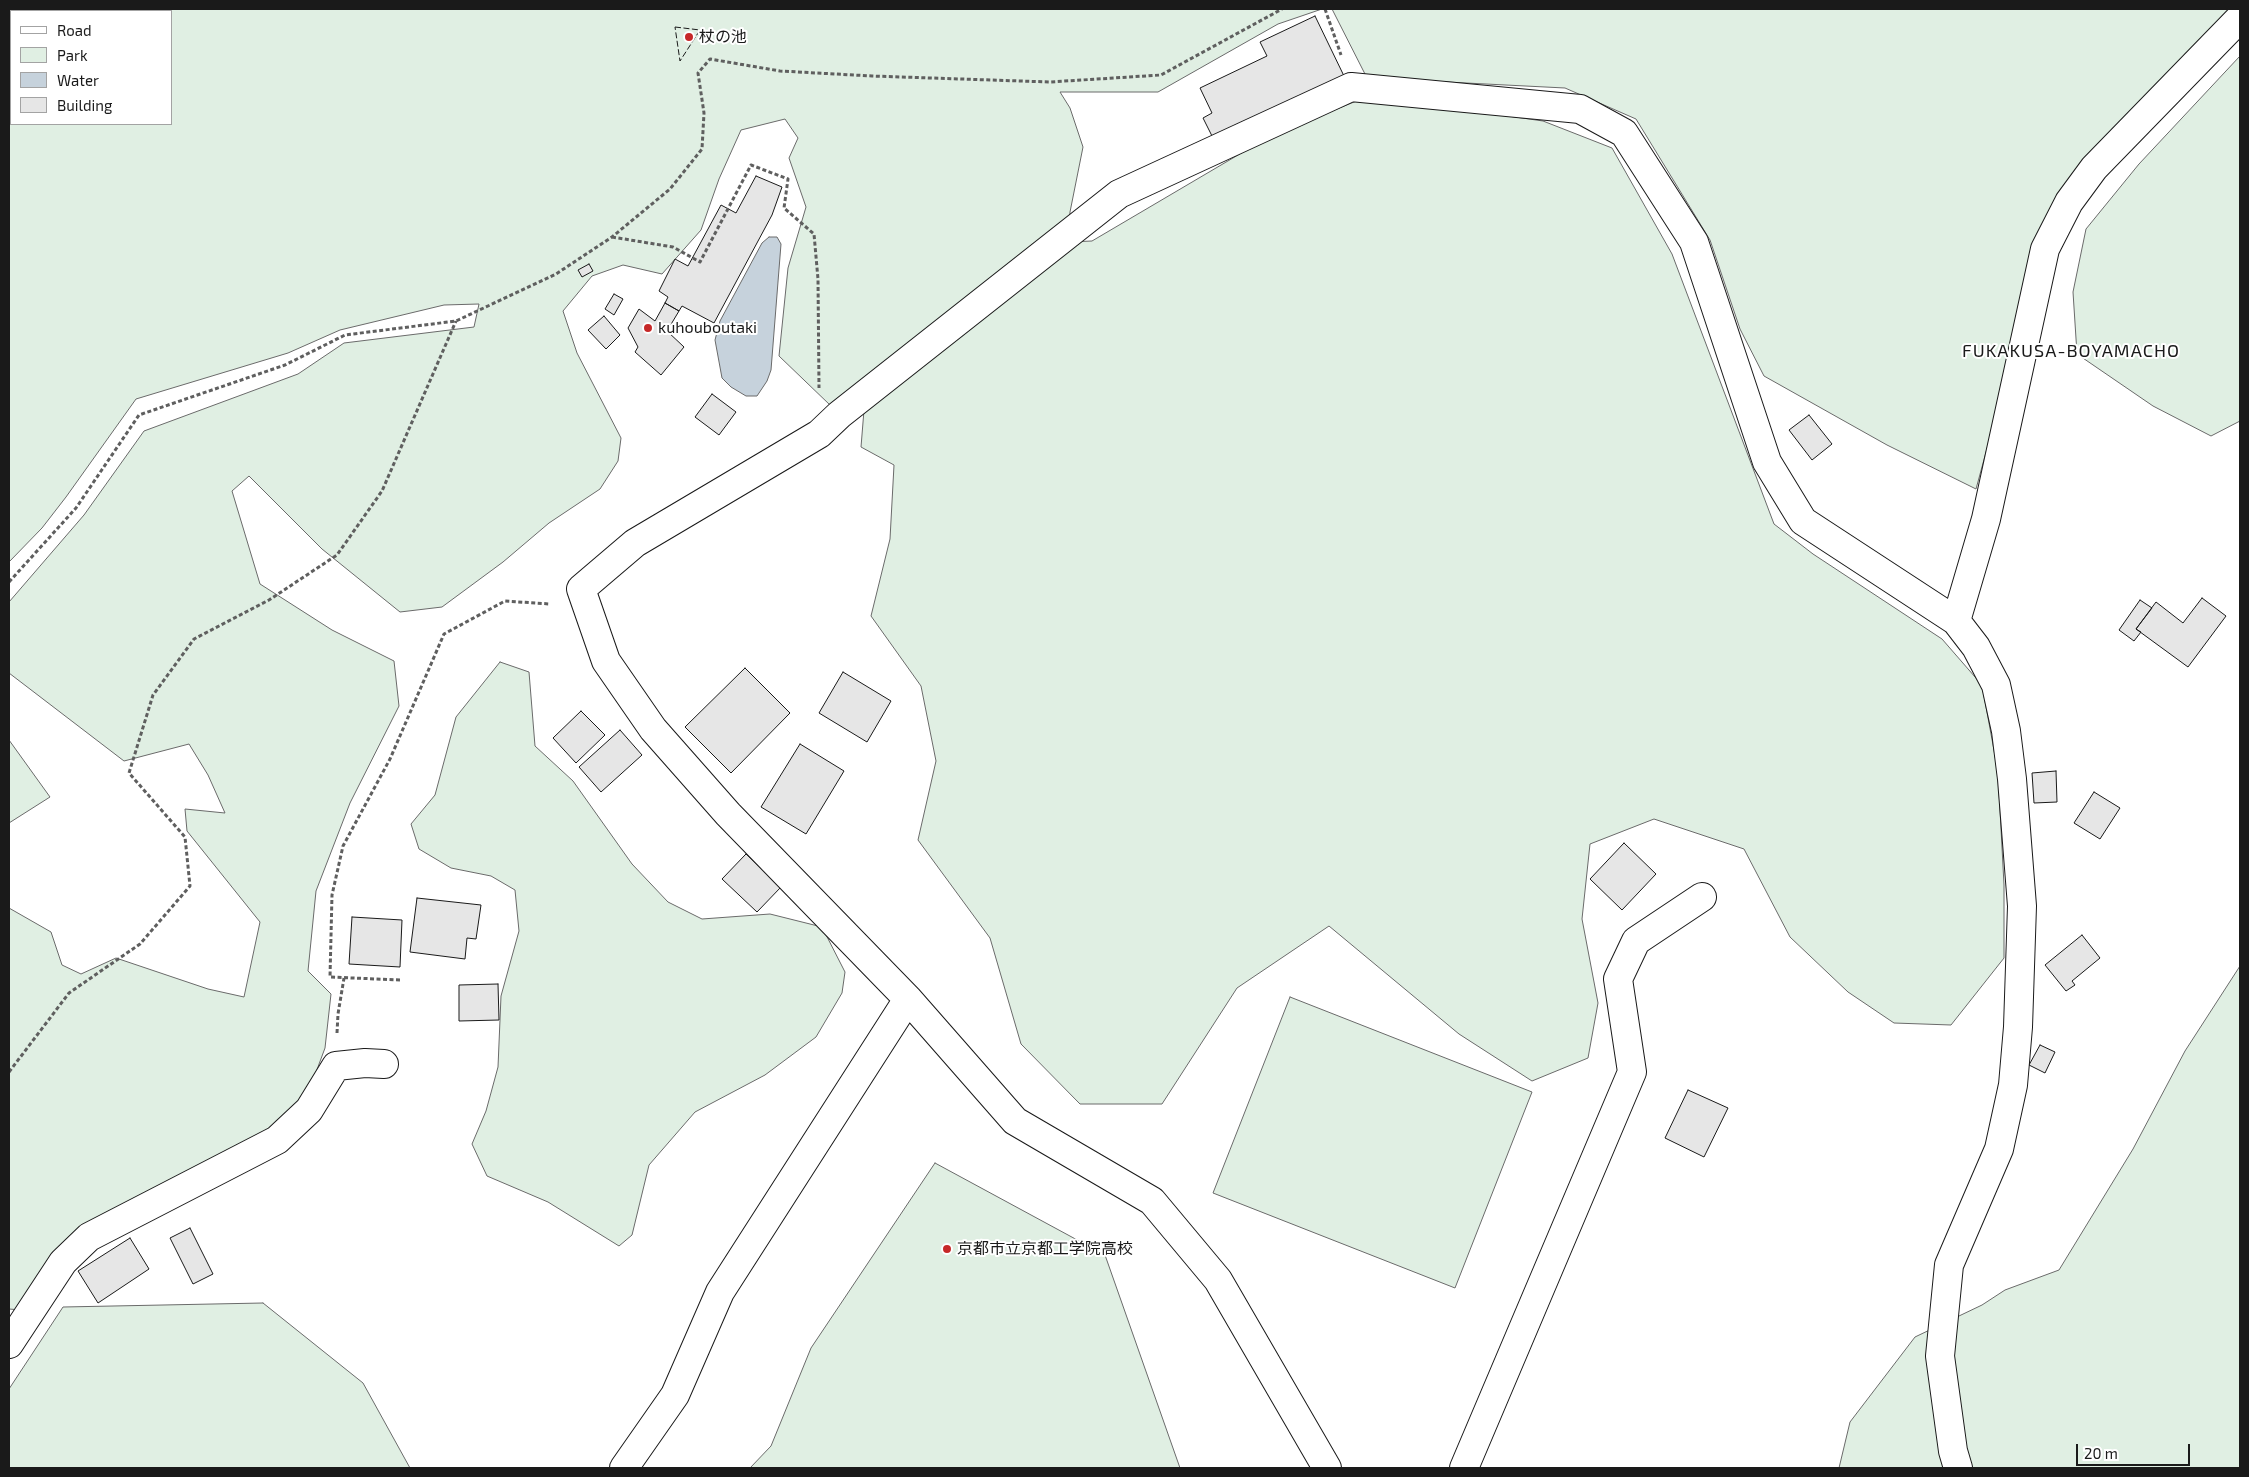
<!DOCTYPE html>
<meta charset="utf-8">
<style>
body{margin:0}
#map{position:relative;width:2249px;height:1477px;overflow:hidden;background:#fff;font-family:"Exo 2",sans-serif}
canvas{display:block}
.frame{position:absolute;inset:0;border:10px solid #1a1a1a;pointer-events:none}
.legend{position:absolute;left:10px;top:10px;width:162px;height:115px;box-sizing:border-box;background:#fff;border:1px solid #a3a3a3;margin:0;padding:6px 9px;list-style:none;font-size:15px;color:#1a1a1a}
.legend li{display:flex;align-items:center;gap:10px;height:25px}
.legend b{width:25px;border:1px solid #a3a3a3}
.scale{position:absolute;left:2076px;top:1444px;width:114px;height:22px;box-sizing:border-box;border:2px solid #1a1a1a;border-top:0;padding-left:6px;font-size:15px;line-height:18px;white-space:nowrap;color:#1a1a1a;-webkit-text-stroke:4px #fff;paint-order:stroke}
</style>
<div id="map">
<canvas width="2249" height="1477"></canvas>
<div class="frame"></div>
<ul class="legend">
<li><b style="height:6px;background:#fff"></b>Road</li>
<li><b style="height:14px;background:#e0efe3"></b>Park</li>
<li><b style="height:14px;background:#c6d2dc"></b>Water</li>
<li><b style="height:14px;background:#e6e6e6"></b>Building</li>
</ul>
<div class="scale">20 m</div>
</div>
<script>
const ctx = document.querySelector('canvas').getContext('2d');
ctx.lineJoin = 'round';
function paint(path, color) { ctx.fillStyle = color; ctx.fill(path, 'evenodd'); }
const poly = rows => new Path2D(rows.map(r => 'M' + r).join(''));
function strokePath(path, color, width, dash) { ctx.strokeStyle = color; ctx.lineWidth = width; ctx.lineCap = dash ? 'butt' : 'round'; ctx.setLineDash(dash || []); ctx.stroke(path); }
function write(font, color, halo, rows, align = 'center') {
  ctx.font = font + ' "Exo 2","Noto Sans JP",sans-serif'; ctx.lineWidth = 4; ctx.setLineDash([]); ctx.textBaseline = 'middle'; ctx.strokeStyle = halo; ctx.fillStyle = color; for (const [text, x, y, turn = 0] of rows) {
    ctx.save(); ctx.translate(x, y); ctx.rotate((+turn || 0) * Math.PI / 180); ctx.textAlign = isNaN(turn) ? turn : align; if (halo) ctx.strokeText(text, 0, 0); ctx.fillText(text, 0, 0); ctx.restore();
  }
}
const green = poly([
 [9,9,1322,9,1278,24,1158,92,1060,92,1070,108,1083,147,1070,212,1068,242,1092,241,1272,135,1369,96,1543,121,1612,148,1672,254,1774,524,1813,554,1942,639,1982,685,1998,772,2004,885,2004,958,1951,1025,1894,1023,1848,992,1790,937,1744,849,1654,819,1590,844,1582,919,1598,1003,1588,1058,1532,1081,1459,1034,1329,926,1237,988,1162,1104,1080,1104,1021,1044,990,938,918,840,936,761,921,686,871,616,890,539,894,465,861,447,864,410,830,405,779,356,788,268,806,207,789,158,798,138,785,119,741,130,719,179,701,230,662,274,623,265,592,276,563,311,577,353,621,438,618,461,600,489,549,523,503,562,442,607,400,612,322,549,249,476,232,491,260,584,332,630,394,661,399,706,350,803,316,891,308,971,331,994,325,1048,309,1091,273,1132,111,1216,21,1310,9,1309,9,908,51,932,62,965,81,974,116,958,208,989,244,997,260,922,187,831,185,809,225,813,208,775,189,744,124,761,9,673,9,602,84,515,144,431,298,374,344,343,474,327,479,304,444,305,340,330,288,353,136,399,66,497,42,528,9,562,9,9],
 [11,11,171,11,171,124,11,124,11,11],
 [1332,9,2230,9,2094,148,2054,202,1976,489,1887,445,1764,376,1740,329,1710,240,1636,119,1565,88,1367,78,1332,9],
 [2240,56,2240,421,2211,436,2153,406,2077,354,2073,292,2086,229,2139,164,2240,56],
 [500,662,529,672,535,746,573,781,632,864,668,902,702,919,770,914,822,927,845,972,842,993,816,1037,765,1075,695,1112,649,1165,632,1235,619,1246,548,1202,487,1176,472,1144,486,1111,498,1067,501,996,519,931,515,890,491,876,451,868,419,849,411,824,435,795,456,717,500,662],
 [9,740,50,797,9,823,9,740],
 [2240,966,2240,1468,1839,1468,1850,1422,1915,1337,1982,1305,2005,1290,2059,1270,2133,1149,2185,1051,2240,966],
 [1290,997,1532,1092,1455,1288,1213,1193,1290,997],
 [935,1163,1105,1255,1180,1468,750,1468,771,1446,811,1348,935,1163],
 [263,1303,363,1383,410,1468,9,1468,9,1389,63,1307,263,1303]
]);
paint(green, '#e0efe3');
strokePath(green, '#6a6a6a', 1);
const water = poly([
 [769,237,777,237,781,244,771,370,767,381,757,396,746,396,731,387,722,378,715,340,720,321,762,243,769,237]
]);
paint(water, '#c6d2dc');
strokePath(water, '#6a6a6a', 1);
const building = poly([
 [1315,16,1344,76,1214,140,1203,118,1212,113,1200,88,1267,56,1260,42,1315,16],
 [756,176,782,187,772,215,714,323,682,306,679,311,665,303,668,297,659,291,675,259,688,266,721,205,736,213,756,176],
 [589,264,593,271,582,277,578,270,589,264],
 [614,294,623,299,614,315,605,309,614,294],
 [665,303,679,311,667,331,684,347,661,375,635,352,638,347,628,328,639,309,655,321,665,303],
 [604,316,620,335,606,349,588,330,604,316],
 [712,394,736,412,719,435,695,417,712,394],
 [1809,415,1832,444,1812,460,1789,430,1809,415],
 [2202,598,2226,616,2188,667,2136,629,2156,602,2183,623,2202,598],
 [2140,600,2152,608,2136,629,2141,632,2134,641,2119,630,2140,600],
 [745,668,790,713,731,773,685,727,745,668],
 [843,672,891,701,867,742,819,713,843,672],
 [581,711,605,735,576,763,553,738,581,711],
 [620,730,642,755,601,792,579,767,620,730],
 [800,744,844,771,806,834,761,807,800,744],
 [2056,771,2057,802,2034,803,2032,773,2056,771],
 [2094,792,2120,808,2100,839,2074,823,2094,792],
 [1624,843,1656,874,1622,910,1590,879,1624,843],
 [746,854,781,887,757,912,722,879,746,854],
 [417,898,481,905,476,939,467,938,465,959,410,952,417,898],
 [352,917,402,920,400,967,349,964,352,917],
 [2082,935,2100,958,2072,981,2075,985,2066,991,2045,965,2082,935],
 [498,984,499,1020,459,1021,459,985,498,984],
 [2040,1045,2055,1052,2045,1073,2029,1065,2040,1045],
 [1688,1090,1728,1108,1704,1157,1665,1138,1688,1090],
 [190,1228,213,1274,193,1284,170,1238,190,1228],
 [130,1238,149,1269,98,1303,78,1271,130,1238]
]);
paint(building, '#e6e6e6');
strokePath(building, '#1a1a1a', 1);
const minor = poly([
 [1956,621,1986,519,2045,249,2069,202,2094,168,2240,18],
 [9,1344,63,1262,89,1237,277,1140,309,1110,336,1066,365,1063,384,1064],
 [624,1468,675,1395,720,1292,908,999],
 [1327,1468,1218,1280,1152,1201,1015,1121,908,999,728,814,653,729,606,661,581,589,635,543,819,434,839,415,1119,194,1351,87,1580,109,1624,133,1694,242,1767,462,1803,521,1956,621,1976,647,1996,685,2006,731,2012,779,2022,906,2018,1027,2013,1085,1999,1149,1949,1265,1940,1356,1953,1451,1958,1468],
 [1464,1468,1632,1072,1618,979,1636,941,1702,897]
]);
strokePath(minor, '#1a1a1a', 30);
strokePath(poly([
 [1325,9,1341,55],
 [612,237,673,247,700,262,751,165,788,179,784,208,814,234,818,279,819,388],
 [9,582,76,508,139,415,285,365,345,335,456,321,556,274,612,237,670,189,702,149,704,113,698,73,710,59,780,71,872,76,1050,82,1161,75,1282,9],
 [400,980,330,977,332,895,343,846,390,759,444,634,505,601,550,604],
 [337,1033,338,1014,344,978],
 [9,1072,69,993,140,944,190,886,185,837,129,773,153,695,194,639,269,600,337,555,382,491,456,321]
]), '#5f5f5f', 3, [4, 2.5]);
strokePath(minor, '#fff', 28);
strokePath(poly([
 [675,27,700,30,680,61,675,27]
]), '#1a1a1a', 1, [6, 2.5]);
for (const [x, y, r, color] of [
 [689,37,5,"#c62828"],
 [648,328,5,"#c62828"],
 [947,1249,5,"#c62828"]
]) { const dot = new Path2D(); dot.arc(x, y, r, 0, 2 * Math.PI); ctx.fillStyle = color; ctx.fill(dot); strokePath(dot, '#fff', 2); }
write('16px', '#1a1a1a', '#fff', [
 ["杖の池",699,37],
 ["kuhouboutaki",658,328],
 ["京都市立京都工学院高校",957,1249]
], 'left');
ctx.letterSpacing = '1px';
write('18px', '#1a1a1a', '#fff', [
 ["FUKAKUSA-BOYAMACHO",2071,351]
]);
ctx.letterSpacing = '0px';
</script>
